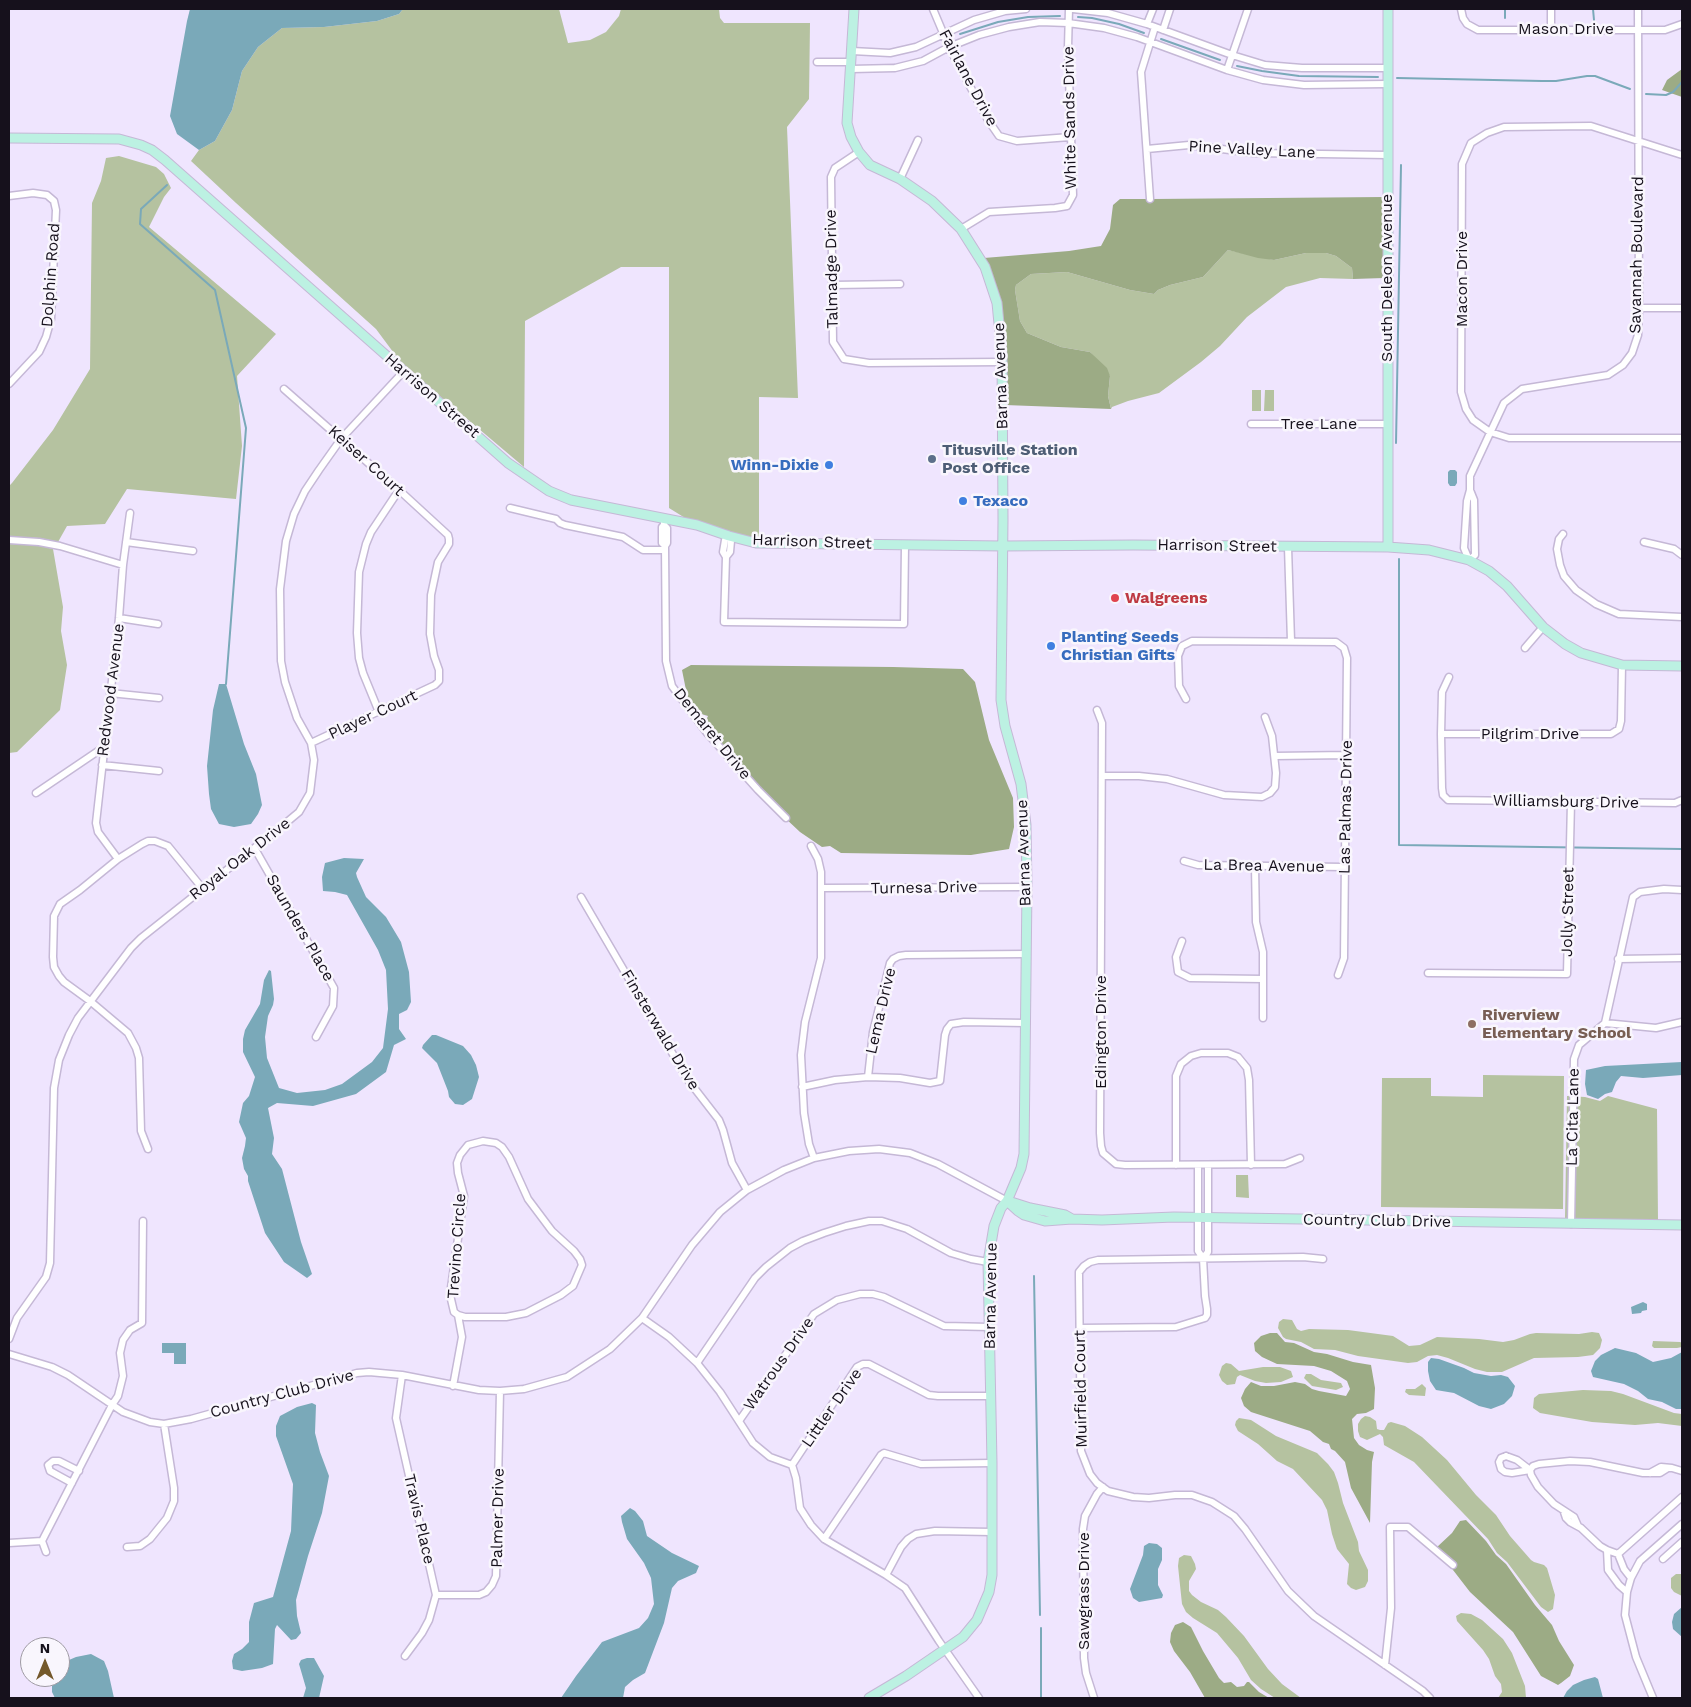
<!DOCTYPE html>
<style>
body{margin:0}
#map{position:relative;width:1691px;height:1707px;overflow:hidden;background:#efe5fe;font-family:"Work Sans",sans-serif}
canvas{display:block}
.frame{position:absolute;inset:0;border:10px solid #16111c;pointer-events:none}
.north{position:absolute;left:20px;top:1637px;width:50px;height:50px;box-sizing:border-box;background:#f9f6fd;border:1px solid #9e9aa3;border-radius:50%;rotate:0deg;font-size:14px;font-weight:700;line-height:20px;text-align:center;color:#16111c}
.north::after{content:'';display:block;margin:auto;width:18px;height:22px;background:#74582b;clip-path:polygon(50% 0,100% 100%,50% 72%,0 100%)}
</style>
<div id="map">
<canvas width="1691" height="1707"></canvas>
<div class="frame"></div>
<div class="north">N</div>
</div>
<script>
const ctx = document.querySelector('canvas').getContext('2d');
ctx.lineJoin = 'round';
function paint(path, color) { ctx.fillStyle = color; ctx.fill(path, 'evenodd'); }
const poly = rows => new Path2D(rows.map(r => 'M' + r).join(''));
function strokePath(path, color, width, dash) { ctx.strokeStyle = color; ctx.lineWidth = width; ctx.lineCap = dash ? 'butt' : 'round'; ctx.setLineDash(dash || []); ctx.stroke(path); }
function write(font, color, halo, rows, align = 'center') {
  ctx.font = font + ' "Work Sans",sans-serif'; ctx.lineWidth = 5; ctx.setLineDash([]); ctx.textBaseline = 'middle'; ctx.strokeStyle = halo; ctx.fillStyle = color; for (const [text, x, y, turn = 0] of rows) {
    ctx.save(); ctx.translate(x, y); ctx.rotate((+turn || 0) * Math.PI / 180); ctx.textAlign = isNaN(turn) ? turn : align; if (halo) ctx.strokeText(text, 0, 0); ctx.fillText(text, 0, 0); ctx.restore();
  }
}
paint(poly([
 [403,9,559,9,568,43,590,40,606,32,619,16,621,9,719,9,720,18,724,23,810,23,809,99,787,127,798,398,759,397,759,539,690,521,669,508,669,267,621,267,525,321,524,467,402,364,376,329,236,203,191,161,199,150,215,141,232,110,242,71,258,47,282,28,324,27,377,21,399,14],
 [119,156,156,167,164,174,171,188,164,197,149,227,276,334,237,376,242,446,236,499,127,489,105,524,67,526,58,542,40,538,9,537,9,486,12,483,53,430,90,369,92,203,101,181,106,158],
 [1228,250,1274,260,1306,253,1326,253,1336,256,1352,268,1353,279,1320,278,1286,287,1247,317,1220,346,1201,362,1159,393,1128,401,1112,407,1111,409,1108,396,1110,376,1090,352,1061,347,1027,333,1020,321,1015,290,1016,285,1031,274,1067,272,1130,290,1154,294,1158,290,1170,285,1203,277],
 [1252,390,1261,390,1261,411,1252,411],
 [1265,390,1274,390,1274,411,1264,411],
 [9,544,37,545,53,549,63,607,61,631,67,665,60,710,17,752,9,753],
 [1483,1075,1564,1076,1563,1209,1381,1207,1382,1078,1431,1078,1431,1096,1483,1097],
 [1567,1096,1585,1097,1600,1101,1608,1096,1657,1109,1658,1221,1565,1220],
 [1236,1175,1248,1175,1249,1198,1236,1197],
 [1283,1319,1292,1320,1297,1329,1301,1331,1309,1329,1348,1330,1393,1336,1409,1346,1420,1345,1437,1337,1479,1339,1503,1342,1514,1340,1530,1334,1536,1333,1579,1334,1592,1332,1599,1333,1602,1340,1600,1348,1593,1355,1578,1357,1534,1358,1502,1372,1487,1372,1475,1369,1448,1358,1437,1355,1428,1356,1417,1362,1408,1363,1358,1356,1335,1350,1314,1349,1301,1342,1286,1339,1283,1337,1278,1328,1279,1322],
 [1653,1341,1680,1342,1682,1343,1682,1347,1677,1348,1654,1348,1652,1346],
 [1226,1363,1231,1364,1239,1371,1263,1367,1280,1367,1291,1371,1293,1377,1281,1382,1266,1383,1255,1381,1240,1375,1237,1377,1235,1384,1227,1385,1222,1381,1219,1375,1222,1366],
 [1306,1374,1311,1374,1321,1380,1341,1383,1343,1387,1336,1390,1312,1386,1304,1378],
 [1422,1384,1426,1388,1425,1396,1409,1395,1405,1392,1406,1389,1415,1389],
 [1583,1390,1611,1391,1623,1394,1674,1413,1682,1414,1682,1426,1658,1423,1635,1425,1592,1422,1540,1413,1533,1408,1534,1398,1539,1394],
 [1365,1416,1370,1417,1376,1421,1377,1429,1380,1430,1384,1430,1388,1423,1391,1422,1405,1426,1422,1437,1447,1460,1476,1495,1496,1515,1510,1536,1531,1560,1534,1562,1544,1565,1547,1568,1555,1595,1553,1609,1548,1612,1541,1607,1507,1562,1497,1553,1488,1539,1414,1462,1384,1445,1383,1437,1380,1434,1367,1440,1360,1437,1358,1431,1358,1424,1361,1419],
 [1239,1418,1251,1420,1276,1436,1317,1453,1328,1464,1334,1472,1338,1483,1343,1503,1358,1542,1359,1551,1368,1570,1368,1581,1365,1587,1356,1590,1351,1588,1347,1584,1349,1564,1337,1549,1332,1534,1327,1510,1322,1500,1293,1469,1277,1461,1258,1444,1238,1431,1235,1425,1236,1421],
 [1184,1555,1191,1556,1195,1564,1196,1569,1189,1581,1189,1591,1192,1595,1201,1602,1218,1610,1226,1617,1244,1636,1268,1669,1282,1684,1301,1698,1275,1698,1261,1689,1251,1680,1238,1658,1217,1633,1193,1618,1186,1612,1182,1604,1178,1566,1179,1558],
 [1676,1574,1682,1574,1682,1596,1674,1592,1671,1588,1671,1578],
 [1461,1613,1471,1614,1482,1620,1503,1639,1512,1653,1525,1686,1526,1698,1498,1698,1502,1692,1501,1684,1495,1676,1489,1659,1483,1650,1457,1621,1456,1616]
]), '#b5c2a0');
paint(poly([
 [1682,69,1682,97,1662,90,1667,80],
 [1384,197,1384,278,1353,279,1352,268,1336,256,1326,253,1306,253,1274,260,1258,258,1228,250,1203,277,1170,285,1158,290,1154,294,1130,290,1067,272,1031,274,1016,285,1015,290,1020,321,1027,333,1061,347,1090,352,1107,368,1110,376,1108,396,1111,409,1005,405,1005,362,984,258,1069,251,1101,246,1110,229,1113,205,1120,199,1147,199,1147,202,1153,202,1153,199],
 [691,665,893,667,963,669,975,682,989,740,1013,798,1014,827,1009,849,971,855,841,853,830,846,822,847,800,832,784,817,702,729,708,716,698,713,688,700,682,670],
 [1270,1333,1277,1333,1285,1342,1294,1343,1314,1352,1327,1354,1353,1362,1371,1365,1375,1388,1374,1409,1366,1413,1357,1414,1352,1419,1354,1438,1359,1445,1367,1450,1374,1452,1372,1462,1370,1523,1351,1488,1345,1462,1335,1451,1331,1449,1329,1444,1323,1442,1310,1431,1251,1412,1244,1406,1241,1398,1245,1389,1251,1382,1261,1386,1274,1386,1295,1382,1305,1384,1312,1389,1319,1391,1346,1396,1350,1389,1347,1381,1331,1371,1314,1366,1277,1364,1262,1357,1255,1351,1254,1343,1261,1336],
 [1466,1520,1486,1541,1496,1555,1506,1564,1535,1605,1552,1625,1559,1641,1574,1665,1570,1676,1561,1683,1558,1685,1541,1676,1513,1632,1470,1592,1436,1548,1452,1533,1460,1521],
 [1183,1622,1191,1627,1203,1651,1219,1678,1224,1683,1231,1682,1237,1687,1244,1686,1247,1682,1249,1682,1259,1692,1269,1698,1205,1698,1190,1672,1174,1651,1170,1642,1171,1633,1175,1625]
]), '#9cab85');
paint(poly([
 [190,9,403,9,399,14,377,21,324,27,282,28,258,47,242,71,232,110,215,141,199,150,177,134,170,116,187,21],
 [1450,470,1455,470,1457,472,1457,483,1455,486,1450,486,1448,483,1448,472],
 [219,684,226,684,244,744,256,774,262,805,258,814,251,824,234,827,219,824,211,809,209,794,207,766,213,710],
 [344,858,364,859,356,873,357,877,366,897,386,917,401,942,409,972,411,1002,407,1010,399,1014,399,1029,406,1039,394,1045,386,1072,356,1094,313,1106,277,1103,268,1108,274,1138,272,1154,282,1169,301,1242,312,1274,307,1278,284,1262,265,1233,248,1181,248,1176,244,1169,242,1158,245,1146,246,1138,239,1122,243,1103,249,1096,255,1077,243,1052,243,1039,245,1030,260,1004,264,980,269,970,271,971,274,999,273,1005,268,1016,265,1037,267,1058,279,1088,297,1093,325,1090,342,1084,372,1062,383,1048,388,1009,386,970,378,950,347,895,335,892,323,891,322,877,325,863],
 [432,1035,436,1035,463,1046,471,1055,476,1065,479,1077,472,1099,463,1105,455,1104,449,1097,448,1091,437,1063,422,1048,423,1045],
 [1682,1062,1682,1075,1643,1078,1621,1076,1616,1082,1612,1092,1605,1094,1598,1099,1587,1095,1585,1084,1586,1070,1605,1066],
 [1643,1302,1647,1304,1647,1310,1642,1311,1641,1313,1632,1314,1631,1307],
 [162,1343,186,1343,186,1364,174,1364,174,1353,162,1353],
 [1615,1348,1636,1353,1653,1362,1671,1358,1682,1352,1682,1409,1676,1409,1662,1402,1648,1399,1638,1391,1624,1384,1593,1377,1591,1371,1595,1361,1601,1355],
 [1431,1358,1439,1359,1464,1368,1474,1373,1491,1376,1501,1375,1508,1377,1515,1386,1512,1396,1504,1404,1491,1409,1479,1406,1454,1393,1436,1390,1430,1381,1428,1371,1428,1362],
 [312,1403,316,1405,315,1433,320,1452,329,1476,322,1513,308,1556,296,1600,297,1616,301,1633,296,1639,291,1640,277,1625,275,1629,273,1664,262,1668,242,1671,233,1669,232,1661,234,1654,242,1649,249,1642,249,1622,254,1603,273,1597,291,1531,293,1484,276,1436,276,1426,280,1416,297,1407],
 [630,1508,635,1511,643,1521,647,1536,672,1553,699,1566,696,1573,678,1581,672,1588,664,1623,645,1673,633,1680,625,1687,623,1698,561,1698,576,1676,602,1642,639,1628,648,1618,654,1604,651,1578,644,1563,627,1539,622,1522,621,1516],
 [1149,1543,1157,1544,1162,1548,1162,1560,1158,1569,1158,1585,1163,1595,1162,1598,1139,1602,1133,1598,1130,1589,1143,1555,1144,1546],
 [1682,1607,1682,1637,1673,1629,1672,1622,1674,1614],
 [91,1654,104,1661,108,1671,114,1698,55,1698,52,1692,52,1677,60,1677,60,1665,62,1663,76,1657],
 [307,1658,314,1658,324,1676,319,1698,303,1698,306,1688,299,1664,301,1660],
 [1595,1677,1598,1679,1603,1698,1563,1698,1567,1691,1573,1685,1584,1680]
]), '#7aa9b9');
strokePath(poly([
 [1593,9,1594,20],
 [1078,17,1092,18,1119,24,1144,33],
 [1505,18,1505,9],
 [960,34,998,22,1028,17,1060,16],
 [1161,39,1220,60],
 [1237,66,1262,71,1299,76,1378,77],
 [1397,78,1542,81,1556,81,1587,76,1595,76,1630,89],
 [1646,94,1666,95,1673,92,1682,82],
 [167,185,141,209,140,224,215,290,246,428,226,684],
 [1396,443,1401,165],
 [1399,559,1399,845,1682,849],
 [1034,1276,1040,1615],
 [1041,1628,1041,1698]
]), '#7aa9b9', 2);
const street = poly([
 [933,9,949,47,988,120,999,136,1017,141,1070,137],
 [1073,9,1108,13,1147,24,1232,55,1265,65,1302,68,1388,68],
 [1461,9,1463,18,1467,24,1478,30,1665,30,1682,24],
 [1551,9,1551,28],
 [1147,24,1153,9],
 [1163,30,1170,9],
 [852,51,890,53,916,47,974,20,1005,11,1026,9],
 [817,62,851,62],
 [851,69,895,68,923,61,949,47,979,35,1009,27,1040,22,1068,23,1104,28,1137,37,1227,70,1263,80,1304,85,1387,84],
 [1227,70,1248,9],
 [1147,149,1189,145,1254,153,1388,155],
 [859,152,835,168,831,177,833,342,844,359,869,363,1002,362],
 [1682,155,1591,126,1504,127,1487,133,1471,143,1462,164,1461,392,1466,409,1473,420,1490,432,1509,438,1682,438],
 [900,179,918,140],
 [9,196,33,193,47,195,54,201,56,210,51,319,46,337,39,352,9,384],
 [1150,199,1141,72,1155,27],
 [961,229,989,212,1055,208,1067,206,1073,195,1068,47,1069,9],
 [833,285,900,284],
 [1639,308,1682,308],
 [284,389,399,490,448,535,449,539,449,544,438,562,431,595,430,634,434,656,439,670,439,681,435,685,311,743],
 [1251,424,1387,424],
 [1470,490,1474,500,1475,555,1469,560,1464,548,1467,501,1470,490,1470,476,1504,403,1522,389,1608,375,1623,365,1632,353,1638,335,1639,308,1638,9],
 [510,508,556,519,560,523,565,525,623,537,643,550,665,550],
 [664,519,664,525,662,527,662,543,665,546,666,661,672,686,707,733,758,790,786,818],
 [664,525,667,528,667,543,665,546],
 [1563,534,1559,539,1557,549,1560,565,1564,576,1576,590,1596,604,1619,614,1682,617],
 [729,536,725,540,723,552,726,557,724,622,904,624,905,545],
 [9,540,39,542,60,546,123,565],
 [126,542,193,551],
 [1644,542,1674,549,1682,555],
 [1288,547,1291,641],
 [726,557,730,552,731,541,729,536],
 [119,618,158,624],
 [1525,648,1543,627],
 [1449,677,1442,692,1441,734,1442,788,1443,795,1448,800,1675,803,1682,800],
 [110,693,159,698],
 [1186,699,1179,686,1178,656,1182,646,1192,641,1336,642,1344,648,1347,658,1344,958,1338,975],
 [1097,710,1102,723,1100,1133,1101,1146,1103,1153,1116,1164,1125,1165,1285,1164,1300,1158],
 [379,712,363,673,359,658,357,633,359,572,366,544,371,532,399,490],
 [1441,734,1611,734,1619,729,1621,721,1622,665],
 [1275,756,1347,755],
 [102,765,159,771],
 [1103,776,1139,776,1167,779,1224,795,1262,797,1270,793,1275,787,1276,773,1272,736,1265,717],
 [36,793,104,747],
 [811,846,818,859,821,872,821,958,805,1022,801,1055,804,1113,809,1144,814,1158],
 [255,849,334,988,333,1006,316,1037],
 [118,859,98,832,96,823,119,618,123,565,130,513],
 [1184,861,1198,865,1344,867],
 [1255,866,1256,922,1263,952,1263,1018],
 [821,888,1027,887],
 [581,897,688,1080,719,1120,723,1130,732,1163,747,1190],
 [1182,941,1176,957,1178,972,1190,978,1263,979],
 [1618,959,1682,958],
 [1428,973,1567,974,1571,802],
 [1605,1023,1656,1028,1682,1022],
 [868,1077,873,1032,890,963,893,959,899,956,906,955,1026,954],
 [802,1087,835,1080,868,1077,900,1078,930,1083,940,1081,945,1035,947,1029,951,1024,964,1022,1026,1023],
 [483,1141,496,1143,502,1147,509,1157,528,1199,552,1231,574,1251,580,1259,582,1265,573,1286,561,1295,526,1313,506,1317,465,1317,458,1315,454,1312,450,1295,464,1196,458,1173,457,1163,460,1155,468,1145,483,1141],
 [148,1149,141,1131,139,1058,136,1048,128,1033,90,1001,64,982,59,976,54,967,53,957,54,916,60,904,80,890,118,859,142,844,148,841,155,841,168,846,203,889],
 [1176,1165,1176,1076,1181,1064,1191,1056,1201,1053,1228,1053,1238,1057,1247,1068,1249,1080,1251,1165],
 [1571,1224,1574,1059,1579,1045,1605,1023,1633,897,1640,892,1664,889,1682,890],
 [1203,1258,1208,1252,1208,1165],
 [1323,1259,1303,1257,1098,1260,1090,1262,1084,1266,1079,1272,1079,1278,1081,1451,1090,1474,1097,1483,1108,1491,1133,1497,1149,1498,1175,1495,1192,1495,1212,1502,1234,1516,1245,1529,1288,1591,1314,1616,1423,1691,1430,1698],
 [642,1318,669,1337,697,1363,720,1392,753,1443,770,1457,792,1465,796,1478,800,1508,811,1525,824,1539,886,1575,905,1588,939,1641,979,1698],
 [1080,1328,1176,1327,1205,1318,1207,1315,1207,1309,1205,1296,1203,1258,1198,1251,1198,1165],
 [9,1339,17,1318,46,1277,50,1263,54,1088,59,1060,69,1035,78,1018,131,948,141,938,287,822,299,812,310,793,314,760,311,743,297,718,285,682,281,661,280,589,286,541,294,514,305,491,319,470,341,439,404,371],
 [9,1354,52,1367,68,1375,123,1412,150,1422,164,1424,191,1419,357,1373,369,1372,402,1375,479,1390,500,1391,524,1389,567,1377,610,1349,642,1318,692,1245,720,1212,747,1190,784,1170,814,1158,849,1151,879,1149,910,1153,938,1164,1007,1201],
 [697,1363,755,1278,766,1267,790,1248,803,1241,824,1233,846,1226,869,1221,882,1221,907,1229,951,1253,971,1259,988,1262],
 [402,1375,396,1418,436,1595,429,1620,422,1633,405,1656],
 [453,1386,462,1337,458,1315],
 [739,1421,814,1314,837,1300,860,1294,873,1294,884,1297,944,1326,990,1327],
 [1506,1456,1517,1460,1530,1470,1512,1473,1505,1472,1501,1469,1499,1462,1501,1458,1506,1456],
 [792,1465,857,1367,863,1364,869,1364,929,1395,938,1396,991,1396],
 [1650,1473,1661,1467,1672,1468,1682,1471],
 [72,1483,50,1471,48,1465,53,1461,59,1461,79,1471],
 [1564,1512,1566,1518,1570,1522,1581,1528,1600,1546,1607,1550,1618,1554,1682,1497],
 [1578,1526,1574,1517,1554,1504,1538,1487,1531,1475,1530,1470,1533,1466,1539,1464,1570,1461,1590,1462,1643,1473,1660,1473,1668,1468],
 [824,1539,881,1455,884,1453,921,1464,992,1463],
 [42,1541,112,1405,118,1396,123,1376,120,1353,123,1340,130,1330,142,1323,143,1221],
 [42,1541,46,1552],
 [9,1543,42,1541],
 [127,1547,140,1546,150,1539,167,1518,174,1501,174,1488,164,1424],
 [1607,1550,1608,1570,1619,1585,1627,1592],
 [1618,1554,1624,1569,1631,1578],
 [1663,1559,1682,1542],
 [886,1575,901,1547,908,1539,916,1534,935,1531,992,1532],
 [436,1595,479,1595,486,1592,492,1585,496,1576,500,1391],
 [1385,1665,1391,1608,1390,1527,1408,1527,1453,1565],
 [1094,1698,1086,1673,1084,1658,1083,1529,1085,1516,1097,1494,1103,1487],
 [1653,1698,1636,1657,1625,1615,1627,1592,1631,1578,1640,1561,1682,1524]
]);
const secondary = poly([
 [854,9,847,123,851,137,859,152,870,165,900,179,932,201,961,229,985,267,997,303,1002,355,1003,520,1001,700,1005,726,1021,784,1026,825,1027,887,1024,1154,1021,1168,1007,1201,1001,1208,994,1226,988,1262,992,1463,992,1575,989,1592,977,1620,963,1637,906,1676,869,1698],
 [1388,9,1388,547],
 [9,138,119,139,141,145,152,150,165,160,508,463,549,491,571,500,697,525,729,536,756,543,1003,546,1133,545,1388,547,1429,550,1469,560,1489,571,1507,586,1543,627,1565,644,1581,653,1622,665,1682,666],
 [1007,1201,1018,1211,1024,1215,1045,1221,1072,1219,1102,1220,1174,1217,1682,1225],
 [1008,1201,1030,1208,1065,1215,1072,1219]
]);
strokePath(street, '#c5b8d6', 9);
strokePath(secondary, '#c5b8d6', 11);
strokePath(street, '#fff', 6);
strokePath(secondary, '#bcf1e2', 9);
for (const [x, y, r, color] of [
 [932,459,5,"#5c6f8a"],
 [829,465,5,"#3f7fe0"],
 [963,501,5,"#3f7fe0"],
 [1115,598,5,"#e0444e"],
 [1051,646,5,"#3f7fe0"],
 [1472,1024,5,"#8d6e63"]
]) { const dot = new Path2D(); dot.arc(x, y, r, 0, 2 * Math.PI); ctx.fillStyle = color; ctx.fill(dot); strokePath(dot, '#f9f6fd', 2); }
write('16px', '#16111c', '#f9f6fd', [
 ["Mason Drive",1566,29],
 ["Fairlane Drive",968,78,62],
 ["White Sands Drive",1070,118,-91],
 ["Pine Valley Lane",1252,150,3],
 ["Savannah Boulevard",1637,255,-89],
 ["Talmadge Drive",832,269,-91],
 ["Dolphin Road",51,275,-86],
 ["South Deleon Avenue",1387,278,-90],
 ["Macon Drive",1462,279,-90],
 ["Barna Avenue",1001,376,-92],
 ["Harrison Street",432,396,41],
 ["Tree Lane",1319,424],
 ["Keiser Court",366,461,42],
 ["Harrison Street",812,542,2],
 ["Harrison Street",1217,546,1],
 ["Redwood Avenue",111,690,-83],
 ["Player Court",373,715,-25],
 ["Demaret Drive",712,734,51],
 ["Pilgrim Drive",1530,734],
 ["Williamsburg Drive",1566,802,1],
 ["Las Palmas Drive",1346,807,-89],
 ["Barna Avenue",1024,853,-92],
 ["Royal Oak Drive",240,859,-38],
 ["La Brea Avenue",1264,866,1],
 ["Turnesa Drive",924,888,-1],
 ["Jolly Street",1568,912,-89],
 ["Saunders Place",300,928,60],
 ["Lema Drive",881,1011,-77],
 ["Finsterwald Drive",660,1030,59],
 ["Edington Drive",1101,1032,-90],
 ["La Cita Lane",1573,1117,-89],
 ["Country Club Drive",1377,1221,1],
 ["Trevino Circle",457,1246,-86],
 ["Barna Avenue",991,1296,-89],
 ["Watrous Drive",779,1364,-55],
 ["Muirfield Court",1081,1389,-91],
 ["Country Club Drive",282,1394,-15],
 ["Littler Drive",832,1408,-55],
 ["Palmer Drive",498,1518,-89],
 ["Travis Place",419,1519,77],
 ["Sawgrass Drive",1084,1591,-90]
]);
write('bold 16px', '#4e5e75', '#f9f6fd', [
 ["Titusville Station",942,450],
 ["Post Office",942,468]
], 'left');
write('bold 16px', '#366cbe', '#f9f6fd', [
 ["Winn-Dixie",819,465,"right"],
 ["Texaco",973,501],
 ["Planting Seeds",1061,637],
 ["Christian Gifts",1061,655]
], 'left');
write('bold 16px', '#be3a42', '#f9f6fd', [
 ["Walgreens",1125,598]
], 'left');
write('bold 16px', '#785e54', '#f9f6fd', [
 ["Riverview",1482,1015],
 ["Elementary School",1482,1033]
], 'left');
</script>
